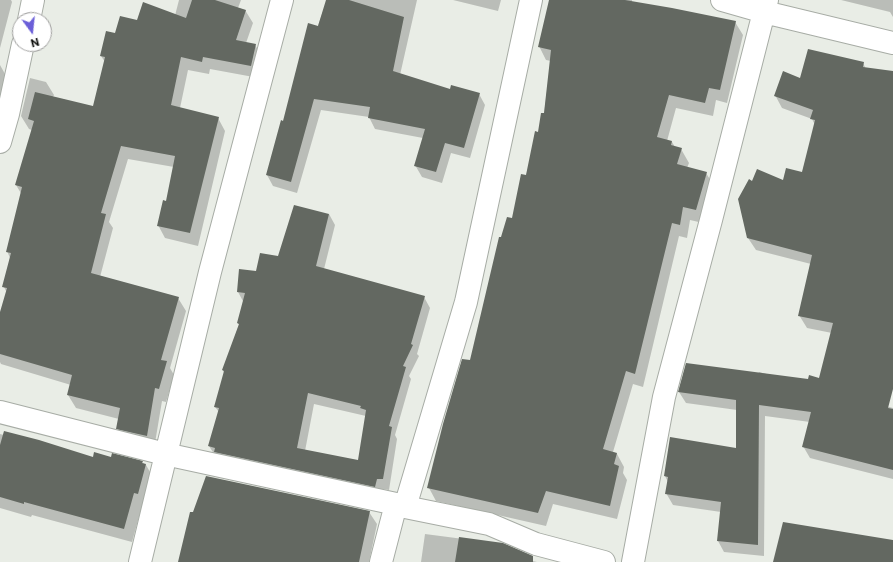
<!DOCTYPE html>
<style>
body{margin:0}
#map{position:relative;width:893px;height:562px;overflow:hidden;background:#e9ede6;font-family:Commissioner,sans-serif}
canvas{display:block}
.north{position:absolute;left:12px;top:12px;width:40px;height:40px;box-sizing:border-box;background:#fff;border:1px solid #9f9f9e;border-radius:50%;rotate:165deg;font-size:11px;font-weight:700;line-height:16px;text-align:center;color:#0e0f0d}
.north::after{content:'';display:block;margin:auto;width:14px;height:18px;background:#6b5fd8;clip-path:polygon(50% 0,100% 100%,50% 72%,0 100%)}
</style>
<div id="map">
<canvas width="893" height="562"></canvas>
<div class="north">N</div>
</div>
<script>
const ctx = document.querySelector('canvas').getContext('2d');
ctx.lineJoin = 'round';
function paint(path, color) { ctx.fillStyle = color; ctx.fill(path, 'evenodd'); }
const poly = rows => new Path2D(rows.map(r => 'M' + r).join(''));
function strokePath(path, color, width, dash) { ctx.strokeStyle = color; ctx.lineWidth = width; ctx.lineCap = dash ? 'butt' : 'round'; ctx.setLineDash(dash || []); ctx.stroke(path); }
paint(poly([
 [0,0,11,0,12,2,0,48],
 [179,0,241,0,238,8,245,10,253,23,246,43,255,45,263,58,259,78,210,69,209,74,188,70,180,108,218,118,225,131,198,246,165,238,158,225,167,202,174,167,128,159,109,222,113,228,100,277,178,298,186,311,170,368,174,375,166,402,162,401,154,449,125,442,117,428,119,419,76,408,68,395,71,385,1,364,0,362,0,316,7,293,4,287,10,258,7,251,22,195,16,185,32,130,29,129,21,116,30,78,46,82,54,95,53,97,94,107,105,62,101,56,116,34,171,31],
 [327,0,417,0,400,75,451,90,479,94,485,105,470,158,451,153,442,183,422,177,415,165,423,138,375,129,369,117,321,110,297,193,273,186,267,175,284,122],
 [453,0,501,0,498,11],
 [550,0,632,0,632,2,735,22,743,35,727,103,716,100,713,116,676,108,667,141,672,142,675,147,681,149,689,163,687,168,706,173,714,186,703,223,690,220,687,238,679,236,643,387,633,384,613,452,617,454,624,467,623,473,627,480,617,519,553,504,546,526,436,501,429,488,470,362,502,238,513,220,544,114,551,61,546,60,539,46],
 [841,0,893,0,893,17,890,12],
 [863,63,866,69,893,72,893,372,832,333,807,328,799,315,811,264,756,250,748,238,784,182,802,173,815,125,812,119,782,108,775,95,801,79],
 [0,65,10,83,0,120],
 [329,214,335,225,324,269,424,297,430,308,417,354,419,356,409,376,411,379,395,435,397,439,389,490,383,489,381,497,216,457,209,446,219,412,215,407,224,373,223,370,239,325,238,323,244,303,238,292,257,272,279,258],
 [314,404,366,416,359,461,305,451],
 [759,372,893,408,893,479,810,458,803,446,810,422,765,416,764,556,724,552,718,541,721,512,673,505,666,493,668,482,665,476,737,449,737,410,686,403,679,392,758,374],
 [0,434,93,458,112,458,142,462,146,465,154,479,146,507,142,506,132,542,32,515,31,517,0,508],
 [369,512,377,524,369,562,179,562],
 [425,534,502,544,524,559,537,562,421,562]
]), '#0003');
paint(poly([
 [192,0,215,0,246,10,236,40,256,44,251,66,203,57,202,62,181,57,171,105,219,117,190,233,157,226,163,200,166,201,175,156,121,146,101,213,106,214,91,273,179,297,161,360,167,361,159,389,155,388,147,436,116,429,120,408,67,395,72,375,0,354,0,312,7,288,2,287,11,253,6,252,22,187,15,185,34,121,28,119,35,92,93,106,105,57,100,56,106,31,115,33,120,16,137,20,143,2,186,18],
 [326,0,349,0,404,17,393,71,450,89,451,85,480,93,464,148,445,143,436,172,414,166,425,129,368,118,370,107,314,99,291,182,266,175,281,120,283,121,308,23,318,26],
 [549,0,625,0,672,8,736,21,720,90,709,88,705,103,669,95,657,137,672,141,671,145,682,148,677,164,707,172,696,210,683,207,680,225,672,223,635,374,626,371,603,449,617,453,614,464,619,466,610,506,546,491,538,513,427,488,443,424,462,359,470,360,499,237,501,237,507,217,512,218,521,174,526,175,535,131,538,132,541,113,544,113,551,50,538,47],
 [808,49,864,62,863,67,893,71,893,389,888,408,893,409,893,470,802,447,811,412,759,405,758,545,717,541,721,502,665,494,668,477,664,476,670,437,736,448,736,400,678,392,686,363,808,379,809,375,819,378,833,323,798,316,812,255,747,238,738,199,749,179,752,181,757,169,783,180,786,168,802,172,815,120,810,119,813,110,774,96,783,71,800,78],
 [294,205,329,214,316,266,425,296,411,344,413,345,403,366,406,367,389,426,392,427,383,479,377,479,375,487,214,452,215,448,208,446,219,408,214,407,224,371,222,370,239,324,237,323,245,293,237,292,239,269,256,271,260,253,278,256],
 [308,393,361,406,360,408,366,410,358,460,297,448],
 [4,431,39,440,93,457,94,452,111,457,112,453,143,461,142,463,146,464,138,494,134,493,124,529,24,502,24,504,0,497,0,445],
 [206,476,370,511,359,562,178,562,190,512,193,512],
 [783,522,893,540,893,562,773,562],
 [459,537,503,543,533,556,533,562,455,562]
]), '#636861');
const minor = poly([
 [722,0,764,12,893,43],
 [29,20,33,0],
 [0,142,8,114,23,44],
 [0,412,165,454,396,504],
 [405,507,489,524,536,544,604,562],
 [140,562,210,272,282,0],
 [381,562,396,504,405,507,466,302,531,0],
 [633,562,664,397,711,220,767,0]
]);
strokePath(minor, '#a7aca5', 24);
strokePath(minor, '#fff', 22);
</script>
